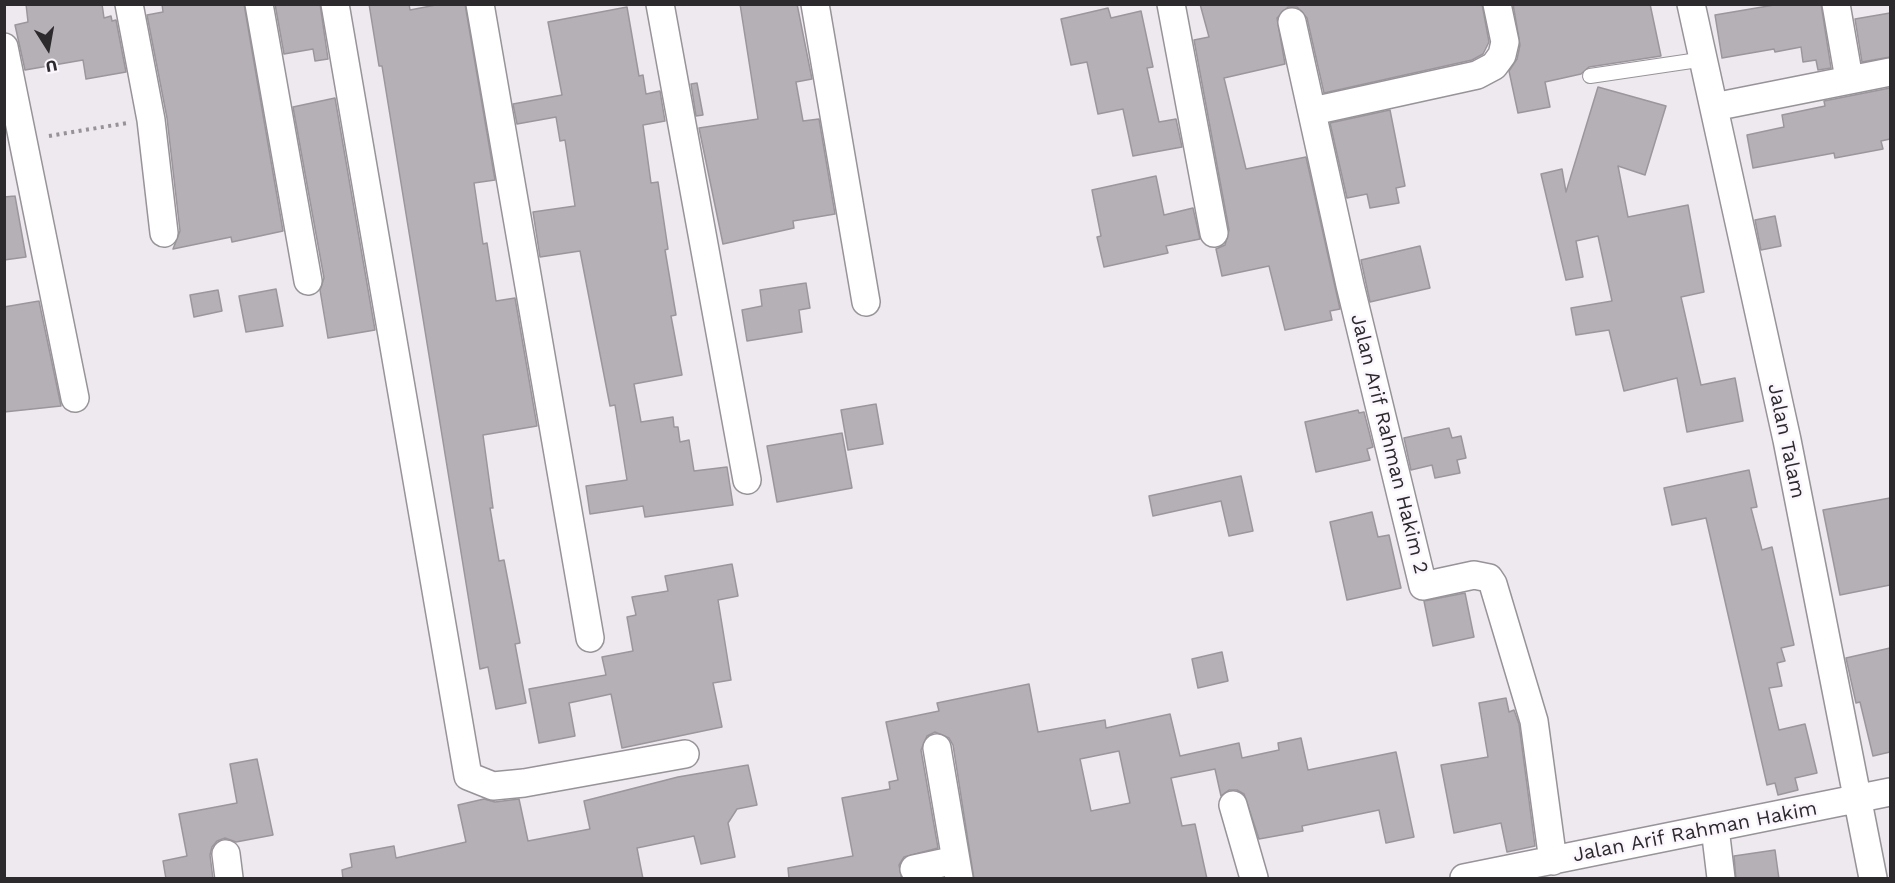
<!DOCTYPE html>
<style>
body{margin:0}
#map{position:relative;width:1895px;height:883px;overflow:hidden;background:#eee9ef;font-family:"Work Sans",sans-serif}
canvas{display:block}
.frame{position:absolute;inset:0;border:6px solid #2c2a2d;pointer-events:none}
.north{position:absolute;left:18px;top:18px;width:60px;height:60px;-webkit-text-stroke:4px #fbf6fd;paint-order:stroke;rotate:169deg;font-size:16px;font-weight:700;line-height:24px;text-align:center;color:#2c2a2d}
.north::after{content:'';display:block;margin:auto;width:21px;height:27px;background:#2c2a2d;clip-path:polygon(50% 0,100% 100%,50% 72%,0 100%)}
</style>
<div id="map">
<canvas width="1895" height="883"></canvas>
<div class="frame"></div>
<div class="north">U</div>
</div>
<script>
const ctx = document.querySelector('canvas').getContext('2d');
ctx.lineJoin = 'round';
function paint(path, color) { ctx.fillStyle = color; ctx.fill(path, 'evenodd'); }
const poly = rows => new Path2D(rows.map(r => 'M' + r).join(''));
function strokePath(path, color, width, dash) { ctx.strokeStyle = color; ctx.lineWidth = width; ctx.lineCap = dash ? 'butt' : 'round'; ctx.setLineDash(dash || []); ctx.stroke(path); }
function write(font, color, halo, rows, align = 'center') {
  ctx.font = font + ' "Work Sans",sans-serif'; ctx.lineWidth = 5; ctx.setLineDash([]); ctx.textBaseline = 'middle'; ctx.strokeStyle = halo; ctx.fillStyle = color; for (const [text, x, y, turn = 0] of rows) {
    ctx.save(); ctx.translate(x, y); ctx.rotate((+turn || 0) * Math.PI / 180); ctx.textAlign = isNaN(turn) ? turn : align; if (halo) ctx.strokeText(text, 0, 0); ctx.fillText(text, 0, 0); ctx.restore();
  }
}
const building = poly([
 [26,4,102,4,104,18,111,16,112,21,116,20,126,72,86,79,83,60,25,70,15,25,28,22,26,4],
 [162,4,244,4,283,231,232,242,231,237,173,249,180,231,167,118,147,15,163,12,162,4],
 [275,4,320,4,328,59,315,61,313,49,284,54,275,4],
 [369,4,409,4,410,10,441,4,465,4,495,180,474,183,483,244,487,243,496,301,515,298,537,426,483,435,493,508,490,508,499,561,504,560,520,643,515,644,526,703,496,709,488,667,480,669,382,66,379,66,369,4],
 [740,4,797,4,812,79,796,82,803,121,819,119,835,214,793,221,794,228,723,244,699,128,758,119,740,4],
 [1200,4,1482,4,1489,42,1483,54,1472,60,1324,93,1307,18,1297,7,1288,7,1277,18,1285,64,1224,78,1246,169,1306,157,1340,309,1330,311,1332,320,1285,330,1269,266,1222,276,1216,249,1225,245,1229,230,1194,40,1209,37,1200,4],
 [1513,4,1650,4,1661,56,1589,67,1581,74,1545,82,1550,107,1518,113,1509,71,1517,59,1520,45,1513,4],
 [1780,4,1821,4,1831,68,1818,70,1816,60,1803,62,1801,47,1775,52,1774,49,1722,58,1715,15,1780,4],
 [627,7,639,76,643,75,646,94,660,91,665,121,643,125,651,183,658,182,668,249,665,250,676,315,671,316,682,375,634,384,641,422,673,417,674,427,678,427,680,442,689,440,694,471,727,467,733,505,645,517,643,506,590,514,586,486,627,480,615,405,610,406,580,251,540,257,533,212,575,206,565,140,560,141,556,117,517,124,513,104,562,95,548,22,627,7],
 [1108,8,1111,18,1141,11,1153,67,1147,68,1159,122,1176,119,1182,147,1133,156,1123,109,1098,114,1087,62,1071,65,1061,19,1108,8],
 [1890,13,1890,57,1862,62,1855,19,1890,13],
 [697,83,703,115,696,116,691,84,697,83],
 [1598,87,1666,106,1645,175,1618,166,1628,217,1688,205,1704,292,1681,297,1701,385,1735,378,1743,421,1687,432,1677,378,1624,391,1609,330,1576,335,1571,308,1612,301,1598,236,1576,241,1583,277,1566,280,1541,174,1562,169,1566,192,1598,87],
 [1890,88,1890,139,1881,141,1883,149,1835,158,1834,153,1753,168,1747,135,1784,127,1782,115,1825,106,1824,101,1890,88],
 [335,98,375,330,328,338,320,290,324,278,293,107,335,98],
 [1390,110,1405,186,1396,188,1399,203,1370,208,1367,194,1347,198,1330,123,1390,110],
 [1156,176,1164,215,1193,208,1200,239,1166,246,1168,253,1104,267,1097,237,1101,236,1092,190,1156,176],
 [15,196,26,257,4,260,4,197,15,196],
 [1775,216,1781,246,1761,250,1755,220,1775,216],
 [1420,246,1430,288,1370,302,1361,260,1420,246],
 [806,283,810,308,799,310,802,332,747,341,742,310,762,306,760,290,806,283],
 [276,289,283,326,246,332,239,296,276,289],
 [218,290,222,311,194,317,190,295,218,290],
 [39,301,61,406,4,412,4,307,39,301],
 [876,404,883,444,848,450,841,410,876,404],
 [1358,410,1359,413,1364,412,1373,447,1367,449,1370,460,1316,472,1305,422,1358,410],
 [1449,428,1452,438,1461,436,1466,458,1457,460,1460,473,1435,478,1432,465,1411,470,1404,438,1449,428],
 [842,433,852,488,777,502,767,446,842,433],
 [1749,470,1757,507,1751,508,1762,550,1772,547,1794,645,1781,648,1785,661,1777,663,1782,686,1769,688,1779,730,1805,724,1817,773,1795,778,1798,790,1778,795,1775,783,1767,785,1706,518,1672,525,1664,488,1749,470],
 [1241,476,1253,531,1229,536,1221,501,1153,516,1149,496,1241,476],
 [1890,498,1890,585,1840,595,1823,510,1890,498],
 [1372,512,1378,537,1389,535,1401,588,1347,600,1330,522,1372,512],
 [732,564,738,596,718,600,731,680,713,683,722,727,622,748,611,694,569,703,575,736,539,743,529,689,606,675,602,657,633,651,627,617,636,615,632,597,668,591,665,576,732,564],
 [1465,593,1474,637,1433,646,1424,601,1465,593],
 [1890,648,1890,752,1873,756,1860,702,1856,703,1846,658,1890,648],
 [1222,652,1228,681,1198,688,1192,659,1222,652],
 [1029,684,1038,732,1105,720,1106,728,1170,714,1180,756,1239,743,1242,758,1279,750,1278,743,1301,738,1308,770,1396,752,1414,837,1386,843,1379,810,1302,826,1303,831,1259,839,1244,794,1237,790,1229,790,1221,796,1215,769,1171,778,1182,826,1195,824,1207,879,974,879,953,745,949,738,935,732,927,736,921,750,938,848,904,857,899,865,902,879,789,879,788,868,853,856,842,798,890,789,889,782,898,780,886,722,939,711,937,703,1029,684],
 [1119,751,1130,803,1091,811,1080,759,1119,751],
 [1506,698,1509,712,1514,710,1519,724,1535,846,1507,852,1501,823,1454,833,1441,765,1488,757,1479,703,1506,698],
 [257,759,273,835,236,842,225,838,217,841,212,847,210,855,213,879,166,879,163,861,187,856,179,814,237,803,230,764,257,759],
 [748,765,757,805,737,809,728,823,735,857,701,864,694,836,637,848,643,879,343,879,342,870,352,867,350,854,394,846,396,858,466,842,458,805,484,799,495,802,519,799,528,841,590,829,584,801,678,777,748,765],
 [1775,850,1779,879,1736,879,1734,856,1775,850]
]);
paint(building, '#b5b0b6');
strokePath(building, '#9b969c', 1.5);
const service = poly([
 [1590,76,1705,59]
]);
const minor = poly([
 [129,4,151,120,164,233],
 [259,4,308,281],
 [335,4,468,776,493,786,524,783,685,754],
 [480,4,590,638],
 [660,4,747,480],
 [815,4,866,302],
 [1171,4,1214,233],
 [1691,4,1787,440,1873,878],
 [1836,4,1849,79],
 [1292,22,1350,285,1423,586,1474,575,1489,578,1493,584,1534,721,1553,861],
 [4,47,75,398],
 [1714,107,1890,72],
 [1313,111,1477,75,1494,66,1502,55,1505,42,1497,4],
 [937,748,959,878],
 [1233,805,1254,878],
 [1715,828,1721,878],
 [226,854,229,878],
 [914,869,956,860],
 [1464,878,1890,792]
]);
strokePath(service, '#989399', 16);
strokePath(minor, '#989399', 30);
strokePath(poly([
 [49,136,127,123]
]), '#969297', 4, [3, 4.5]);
strokePath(service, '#fff', 14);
strokePath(minor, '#fff', 27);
write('20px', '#2c2a2d', '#fbf6fd', [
 ["Jalan Talam",1786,441,78],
 ["Jalan Arif Rahman Hakim 2",1389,444,76],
 ["Jalan Arif Rahman Hakim",1695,832,-11]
]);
</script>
